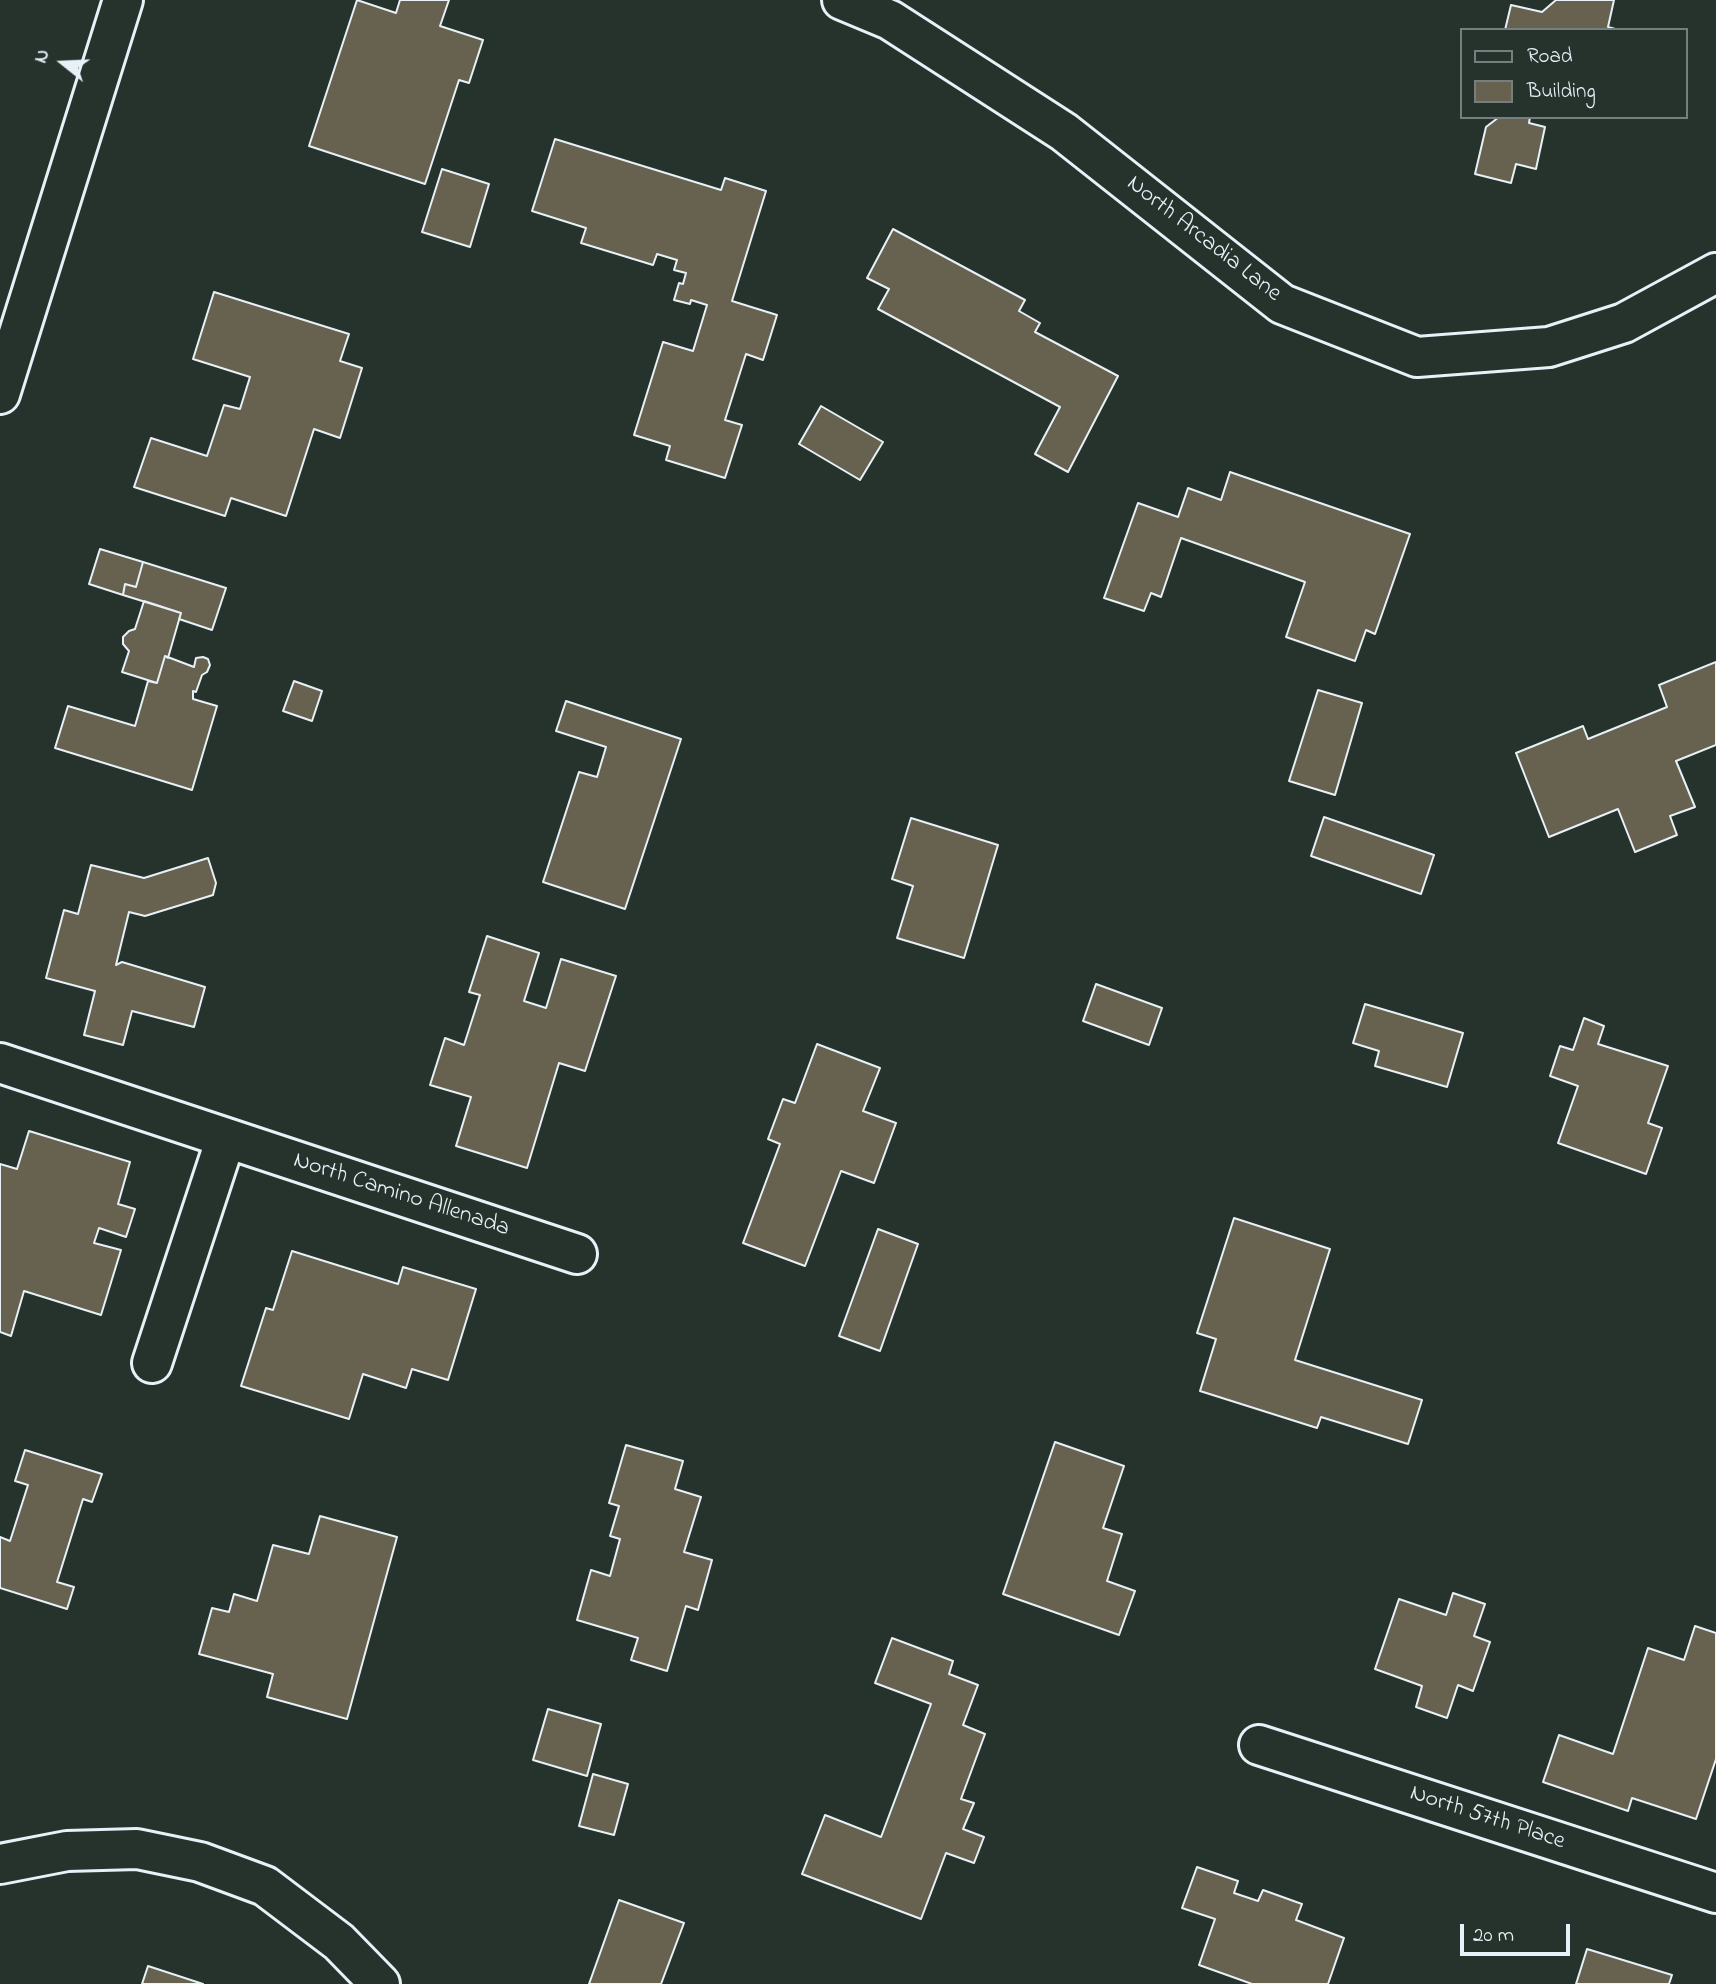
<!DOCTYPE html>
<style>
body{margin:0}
#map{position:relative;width:1716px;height:1984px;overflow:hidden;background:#26332d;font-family:"Indie Flower",sans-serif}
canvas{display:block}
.legend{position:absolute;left:1460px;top:28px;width:228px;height:91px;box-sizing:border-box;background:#26332d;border:2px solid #747f7e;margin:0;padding:9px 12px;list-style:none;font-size:21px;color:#e8f1f8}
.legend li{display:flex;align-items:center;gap:14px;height:35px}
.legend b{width:35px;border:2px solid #747f7e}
.north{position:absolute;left:28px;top:28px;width:70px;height:70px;-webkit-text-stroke:5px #26332d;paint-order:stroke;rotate:288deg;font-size:19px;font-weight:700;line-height:28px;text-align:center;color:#e8f1f8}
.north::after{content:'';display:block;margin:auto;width:24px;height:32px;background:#e8f1f8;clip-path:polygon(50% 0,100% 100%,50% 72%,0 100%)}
.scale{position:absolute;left:1460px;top:1924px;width:110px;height:32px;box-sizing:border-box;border:4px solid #e8f1f8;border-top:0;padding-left:9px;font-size:21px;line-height:24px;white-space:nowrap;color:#e8f1f8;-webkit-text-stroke:5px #26332d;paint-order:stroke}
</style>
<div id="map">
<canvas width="1716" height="1984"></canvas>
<ul class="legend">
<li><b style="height:9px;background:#26332d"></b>Road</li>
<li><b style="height:19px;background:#66624f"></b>Building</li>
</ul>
<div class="north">N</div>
<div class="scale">20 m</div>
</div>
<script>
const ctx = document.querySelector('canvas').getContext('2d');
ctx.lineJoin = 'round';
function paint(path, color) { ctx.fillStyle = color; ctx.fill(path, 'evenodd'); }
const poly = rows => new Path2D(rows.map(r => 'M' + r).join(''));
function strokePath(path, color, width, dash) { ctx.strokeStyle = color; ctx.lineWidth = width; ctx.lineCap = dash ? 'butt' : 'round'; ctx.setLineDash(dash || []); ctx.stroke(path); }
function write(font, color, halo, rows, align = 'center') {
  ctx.font = font + ' "Indie Flower",sans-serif'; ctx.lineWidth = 6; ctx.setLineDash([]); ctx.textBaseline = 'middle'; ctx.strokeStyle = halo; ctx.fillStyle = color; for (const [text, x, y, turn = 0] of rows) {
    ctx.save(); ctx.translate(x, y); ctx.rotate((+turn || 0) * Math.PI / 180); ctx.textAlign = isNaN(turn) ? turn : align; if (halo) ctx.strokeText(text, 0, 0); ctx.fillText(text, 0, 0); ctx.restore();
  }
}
const building = poly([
 [357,0,396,13,400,0,449,0,440,26,483,40,469,83,459,80,425,184,309,146,357,0],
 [1614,0,1608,27,1619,30,1505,30,1511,5,1542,12,1556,0,1614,0],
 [1499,117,1530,117,1529,123,1545,127,1536,169,1516,164,1511,183,1475,174,1486,127,1499,117],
 [555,139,721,190,725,178,766,191,732,301,777,315,763,360,746,354,725,420,742,425,725,478,666,460,670,446,634,435,663,342,693,351,707,305,691,300,690,304,674,300,679,283,683,284,686,273,674,270,677,260,657,254,653,265,581,243,586,228,532,211,555,139],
 [442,169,489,184,470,247,422,232,442,169],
 [893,229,1025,300,1019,311,1040,323,1035,332,1118,376,1068,472,1035,454,1060,407,878,309,889,289,867,278,893,229],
 [214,292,349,334,340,361,362,368,340,438,314,429,286,516,231,498,225,516,134,487,151,438,207,456,224,405,240,409,250,377,193,359,214,292],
 [821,406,883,442,860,480,799,444,821,406],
 [1230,472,1410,534,1375,634,1366,630,1355,661,1286,637,1305,582,1181,538,1161,597,1151,593,1144,611,1104,598,1138,503,1178,517,1188,488,1221,500,1230,472],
 [100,549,143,562,136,587,125,584,123,595,89,584,100,549],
 [143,562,226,588,212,630,179,619,181,613,123,595,125,584,136,587,143,562],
 [144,601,181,613,168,658,165,656,157,683,122,672,129,651,123,644,123,637,129,631,135,629,144,601],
 [165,656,194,667,196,658,203,657,208,659,210,665,207,672,202,675,196,692,193,691,193,699,217,706,192,790,55,748,68,706,135,726,148,681,157,683,165,656],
 [1716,662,1716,745,1676,761,1695,807,1670,816,1677,835,1635,852,1618,809,1549,837,1516,753,1583,726,1588,739,1667,707,1659,685,1716,662],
 [294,681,322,691,312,721,283,711,294,681],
 [1318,690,1362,703,1335,795,1289,781,1318,690],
 [566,701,681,739,625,909,543,882,579,772,597,777,606,747,556,731,566,701],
 [1324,817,1434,855,1421,894,1311,856,1324,817],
 [911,818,998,845,964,958,897,938,913,886,892,879,911,818],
 [208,858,216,883,213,895,145,916,129,912,116,965,122,962,205,987,194,1027,132,1011,123,1045,84,1035,95,991,46,978,64,910,78,914,91,865,144,878,208,858],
 [487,936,539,953,524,1001,546,1008,561,959,616,976,585,1071,559,1063,527,1168,456,1146,471,1097,430,1085,445,1038,464,1045,480,995,469,992,487,936],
 [1096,984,1162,1008,1149,1045,1083,1021,1096,984],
 [1365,1004,1463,1033,1447,1087,1375,1066,1379,1051,1353,1043,1365,1004],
 [1584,1018,1604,1026,1598,1044,1668,1066,1648,1123,1662,1128,1646,1174,1558,1143,1578,1086,1550,1076,1560,1046,1573,1050,1584,1018],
 [817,1044,880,1068,863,1111,896,1123,874,1183,841,1171,805,1266,743,1243,780,1144,768,1139,783,1099,795,1103,817,1044],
 [29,1131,130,1162,118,1204,135,1209,126,1237,99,1228,94,1243,121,1250,101,1315,24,1291,11,1336,0,1332,0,1164,17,1169,29,1131],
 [1234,1218,1330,1249,1295,1360,1422,1400,1408,1444,1321,1417,1317,1428,1200,1391,1216,1339,1197,1333,1234,1218],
 [878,1229,918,1244,880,1351,839,1336,878,1229],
 [292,1251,398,1284,403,1267,476,1289,448,1380,412,1369,406,1388,363,1374,349,1419,241,1386,266,1308,273,1310,292,1251],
 [1055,1442,1124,1466,1103,1528,1122,1534,1107,1581,1135,1591,1119,1635,1003,1594,1055,1442],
 [626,1445,683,1461,675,1489,701,1497,684,1552,712,1560,698,1610,686,1606,667,1671,631,1660,638,1638,577,1620,591,1570,610,1576,620,1539,610,1536,619,1506,609,1503,626,1445],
 [25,1450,102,1474,92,1502,83,1499,57,1582,74,1587,67,1609,0,1588,0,1537,10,1541,28,1485,15,1481,25,1450],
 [320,1516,397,1537,347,1719,267,1697,273,1674,199,1654,212,1608,229,1612,234,1594,257,1601,273,1545,309,1554,320,1516],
 [1453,1593,1485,1604,1474,1636,1490,1642,1473,1691,1458,1685,1447,1718,1416,1707,1422,1686,1375,1669,1399,1599,1446,1615,1453,1593],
 [1695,1626,1716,1633,1716,1759,1696,1819,1632,1798,1628,1811,1543,1782,1559,1735,1613,1754,1648,1648,1684,1660,1695,1626],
 [892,1638,953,1661,949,1674,978,1685,963,1725,985,1734,961,1799,974,1803,963,1829,984,1837,974,1863,946,1853,921,1919,802,1874,825,1815,881,1837,931,1704,875,1683,892,1638],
 [548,1709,601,1724,587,1776,533,1760,548,1709],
 [593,1774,628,1784,614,1835,579,1826,593,1774],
 [1197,1867,1238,1881,1234,1893,1258,1901,1263,1890,1302,1904,1296,1920,1344,1938,1328,1984,1252,1984,1199,1965,1215,1919,1182,1908,1197,1867],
 [619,1900,684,1923,661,1984,589,1984,619,1900],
 [1587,1949,1672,1975,1669,1984,1576,1984,1587,1949],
 [148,1966,203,1984,142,1984,148,1966]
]);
paint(building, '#66624f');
strokePath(building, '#e8f1f8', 2);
const minor = poly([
 [842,0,890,20,1064,132,1282,304,1417,357,1549,347,1624,323,1716,273],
 [0,1063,577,1254],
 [152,1363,226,1138],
 [1259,1745,1716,1893],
 [0,1864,67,1851,137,1849,200,1862,265,1886,339,1942,380,1984]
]);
const primary = poly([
 [0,394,123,0]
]);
strokePath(minor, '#e8f1f8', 44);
strokePath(primary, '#e8f1f8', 44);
strokePath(minor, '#26332d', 38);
strokePath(primary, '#26332d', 38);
write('24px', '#e8f1f8', '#26332d', [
 ["North Arcadia Lane",1203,240,38],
 ["North Camino Allenada",401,1196,18],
 ["North 57th Place",1487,1819,18]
]);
</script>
